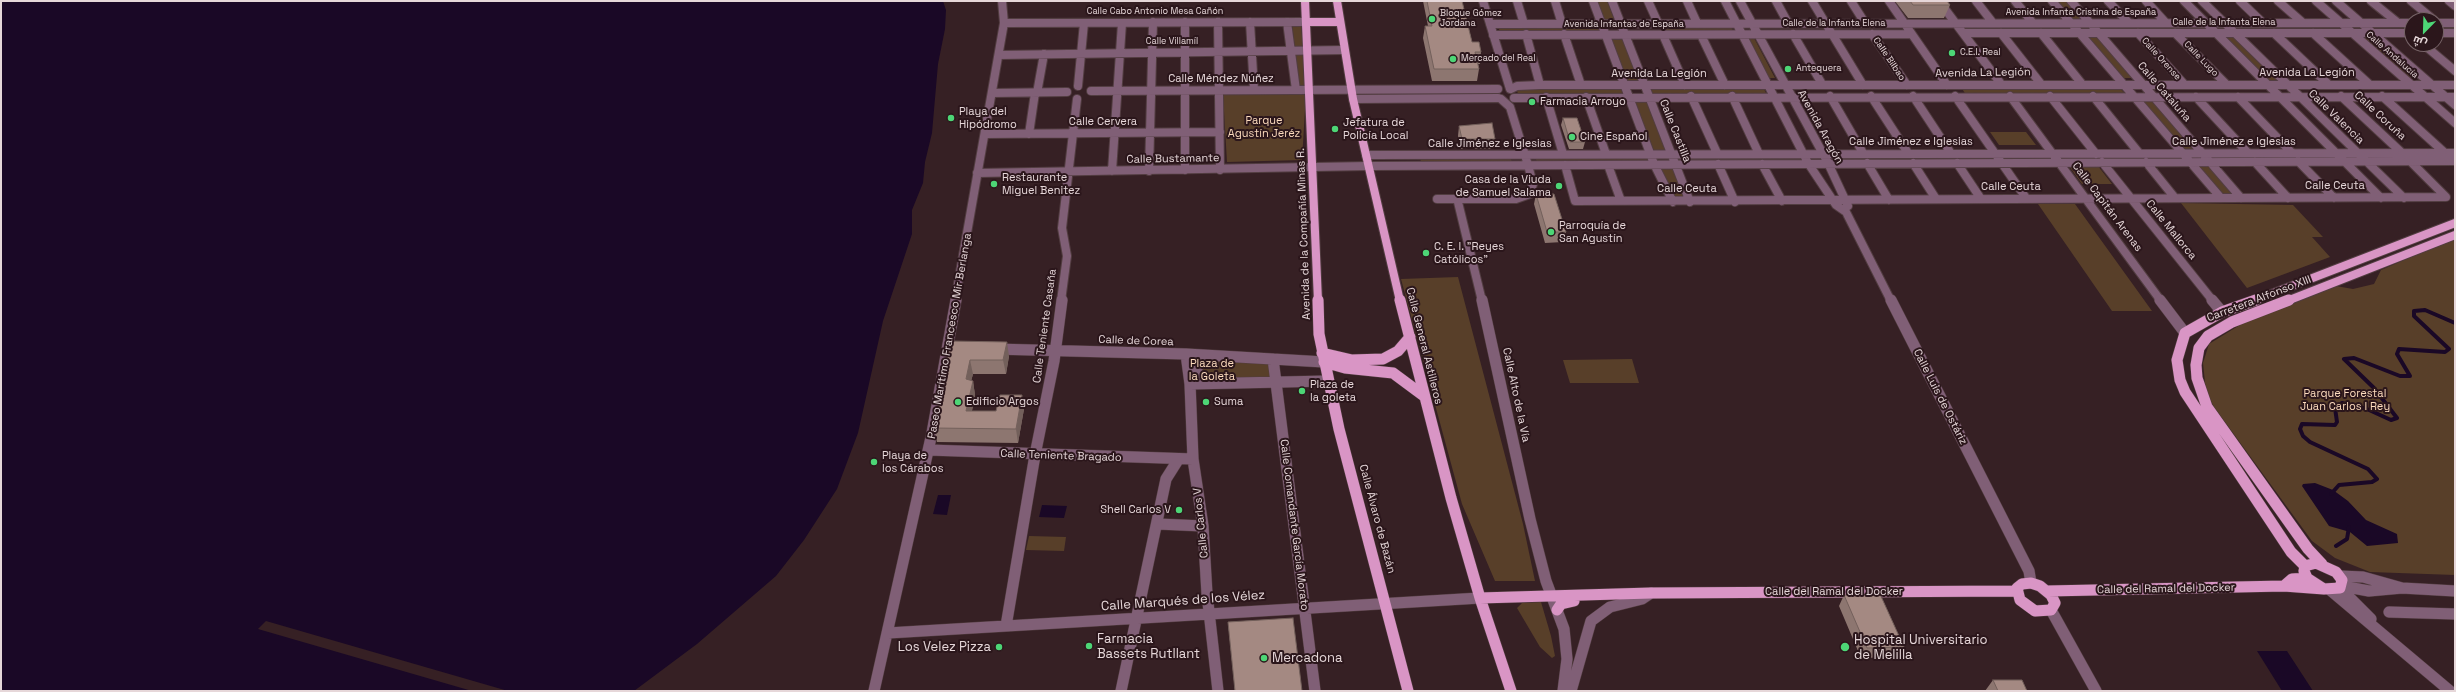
<!DOCTYPE html>
<meta charset="utf-8">
<style>
body{margin:0}
#map{position:relative;width:2456px;height:692px;overflow:hidden;background:#362024;font-family:"Space Grotesk",Cairo,sans-serif}
canvas{display:block}
.frame{position:absolute;inset:0;border:2px solid #e6d7d9;pointer-events:none}
.north{position:absolute;left:2404px;top:12px;width:40px;height:40px;box-sizing:border-box;background:#2b161b;border:1px solid #766367;border-radius:50%;rotate:203deg;font-size:11px;font-weight:700;line-height:16px;text-align:center;color:#e6d7d9}
.north::after{content:'';display:block;margin:auto;width:14px;height:18px;background:#4dd676;clip-path:polygon(50% 0,100% 100%,50% 72%,0 100%)}
</style>
<div id="map">
<canvas width="2456" height="692"></canvas>
<div class="frame"></div>
<div class="north">ش</div>
</div>
<script>
const ctx = document.querySelector('canvas').getContext('2d');
ctx.lineJoin = 'round';
function paint(path, color) { ctx.fillStyle = color; ctx.fill(path, 'evenodd'); }
const poly = rows => new Path2D(rows.map(r => 'M' + r).join(''));
function strokePath(path, color, width, dash) { ctx.strokeStyle = color; ctx.lineWidth = width; ctx.lineCap = dash ? 'butt' : 'round'; ctx.setLineDash(dash || []); ctx.stroke(path); }
function write(font, color, halo, rows, align = 'center') {
  ctx.font = font + ' "Space Grotesk",sans-serif'; ctx.lineWidth = 4; ctx.setLineDash([]); ctx.textBaseline = 'middle'; ctx.strokeStyle = halo; ctx.fillStyle = color; for (const [text, x, y, turn = 0] of rows) {
    ctx.save(); ctx.translate(x, y); ctx.rotate((+turn || 0) * Math.PI / 180); ctx.textAlign = isNaN(turn) ? turn : align; if (halo) ctx.strokeText(text, 0, 0); ctx.fillText(text, 0, 0); ctx.restore();
  }
}
paint(poly([
 [1596,1,1607,1,1615,21,1604,22],
 [2056,1,2067,1,2085,21,2073,21],
 [1292,24,1301,24,1303,48,1295,49],
 [1498,26,1598,26,1600,32,1500,32],
 [1731,26,1733,31,1667,31,1665,27],
 [2098,35,2135,78,2123,78,2087,36],
 [1610,36,1621,36,1640,82,1628,82],
 [1746,36,1753,36,1775,78,1768,78],
 [2223,36,2234,36,2280,82,2269,82],
 [2361,37,2372,37,2419,78,2408,78],
 [1295,53,1303,53,1305,85,1298,85],
 [1516,87,1621,87,1624,94,1518,94],
 [1650,87,1763,87,1766,93,1653,94],
 [1961,87,2119,87,2126,95,1966,95],
 [1306,93,1302,160,1227,162,1223,94],
 [1646,98,1667,150,1654,151,1634,99],
 [2139,100,2152,100,2196,151,2183,151],
 [1990,132,2026,132,2036,145,1999,145],
 [1646,156,1649,162,1537,162,1535,157],
 [1420,157,1510,157,1512,162,1421,163],
 [2195,164,2209,164,2237,197,2222,197],
 [2069,166,2098,166,2112,184,2082,184],
 [1660,169,1674,169,1685,197,1671,197],
 [2181,203,2293,205,2323,237,2312,237,2330,257,2247,288],
 [2038,204,2075,204,2152,311,2112,311],
 [2455,238,2455,575,2370,572,2335,558,2312,541,2214,407,2206,392,2203,363,2209,344,2243,323,2336,286,2353,289,2374,284,2381,270],
 [1458,277,1523,524,1535,581,1495,581,1462,504,1401,279],
 [1199,357,1272,360,1272,380,1200,382],
 [1632,359,1639,383,1570,383,1563,360],
 [1029,536,1066,537,1064,551,1026,550],
 [1541,602,1551,636,1555,656,1552,658,1540,647,1517,608,1522,603]
]), '#583f29');
paint(poly([
 [1,1,943,1,946,10,945,29,938,64,932,133,925,162,923,183,912,210,912,234,883,321,858,433,837,489,804,540,776,576,697,644,634,691,1,691],
 [2315,483,2333,490,2348,501,2366,520,2397,534,2398,543,2367,546,2350,532,2329,526,2302,486,2303,484],
 [938,495,951,495,947,515,933,514],
 [1042,505,1067,506,1064,518,1039,517],
 [2257,651,2287,651,2313,691,2282,691]
]), '#1a0826');
paint(poly([
 [266,621,508,691,472,691,258,629]
]), '#362024');
strokePath(poly([
 [2331,494,2339,485,2372,482,2377,479,2368,469,2310,442,2303,436,2300,429,2302,424,2335,425,2337,422,2335,408,2342,403,2367,409,2391,420,2397,418,2374,388,2344,359,2354,358,2400,376,2410,376,2397,354,2399,349,2445,352,2449,349,2414,316,2414,311,2425,310,2455,323],
 [2336,546,2347,539,2349,527]
]), '#1a0826', 4);
const minorFar1 = poly([
 [1483,1,1510,89],
 [1517,1,1524,24],
 [1555,1,1562,24],
 [1593,1,1654,164,1673,202],
 [1612,1,1690,202],
 [1648,1,1658,23],
 [1687,1,1697,23],
 [1725,1,1808,163,1836,205,1846,212,1891,301],
 [1740,1,1828,163,1848,206],
 [1776,1,1788,23],
 [1812,1,1863,85],
 [1851,1,1865,23],
 [1889,1,1947,85],
 [1939,1,2001,84],
 [1976,1,1993,23],
 [2015,1,2032,22],
 [2052,1,2221,198],
 [2071,1,2241,198],
 [2108,1,2129,23],
 [2146,1,2166,23],
 [2184,1,2381,198],
 [2202,1,2404,198],
 [2240,1,2262,22],
 [2278,1,2302,22],
 [2316,1,2455,123],
 [2336,1,2455,105],
 [2371,1,2397,22],
 [2411,1,2434,20],
 [2449,1,2455,6],
 [1185,22,1185,170],
 [1218,22,1220,170],
 [1250,22,1254,90],
 [1287,22,1296,90],
 [1004,23,1306,22],
 [2436,23,2455,23],
 [1490,24,2412,23],
 [1964,33,2412,33],
 [2001,33,2041,84],
 [2041,33,2082,84],
 [2138,33,2184,84],
 [2175,33,2226,84],
 [2274,33,2328,84],
 [2313,33,2369,84],
 [2436,33,2455,33],
 [1526,34,1540,85],
 [1564,34,1581,85],
 [1793,34,1822,84],
 [1872,34,1907,85],
 [1493,35,1911,34],
 [1663,35,1685,85],
 [1701,35,1725,85],
 [2423,44,2455,71],
 [999,55,1344,50],
 [1078,86,1084,23],
 [1511,89,1517,86,1540,85,2455,85],
 [1091,91,1498,89],
 [992,93,1067,92],
 [1037,93,1044,54],
 [1691,96,1717,153],
 [1732,96,1759,154],
 [1830,96,1863,153],
 [1871,96,1908,153],
 [1913,96,1950,152],
 [1955,96,2026,198],
 [2010,96,2161,301],
 [2050,96,2096,154],
 [2093,96,2139,153],
 [2341,96,2402,153],
 [2382,96,2445,153],
 [1546,97,1563,154],
 [1586,97,1606,154],
 [2196,97,2248,153],
 [2238,97,2292,153],
 [1514,98,2455,97],
 [1353,99,1498,98],
 [985,134,1220,132],
 [1029,134,1035,93],
 [1366,155,2455,153],
 [2298,161,2334,198],
 [2102,162,2213,301],
 [2146,162,2175,198],
 [2255,162,2288,198],
 [1867,163,1889,200],
 [1913,163,1936,199],
 [1957,163,1981,199],
 [1718,164,1735,202],
 [1762,164,1782,201],
 [1565,165,1575,201,2446,197,2410,161],
 [1608,165,1621,201],
 [1112,171,1122,23],
 [1149,171,1153,22],
 [977,173,1369,166,2455,161],
 [1457,198,1482,301],
 [1437,199,1516,199,1530,194,1533,184,1528,165,1510,107,1501,99],
 [955,301,1004,23,1002,1],
 [1061,301,1067,256,1062,228,1077,99]
]);
const minor = poly([
 [1482,300,1530,519,1546,581,1564,629,1567,659,1563,691],
 [1891,300,2029,571,2031,583],
 [2160,300,2185,333],
 [2212,300,2222,312],
 [994,349,1186,354,1324,362],
 [1186,354,1190,384,1193,459,1203,526,1207,594,1218,691],
 [1197,355,1197,384],
 [1273,359,1315,691],
 [1190,384,1328,381],
 [929,450,1193,459],
 [1158,524,1203,526],
 [2340,576,2363,577,2402,588,2455,591],
 [2342,586,2369,591,2402,588],
 [2340,588,2371,619],
 [2330,590,2450,691],
 [2051,610,2096,691],
 [2389,612,2455,614],
 [1006,626,1035,455,1054,361,1062,300],
 [888,633,1480,598],
 [874,691,932,433,956,300],
 [1121,691,1166,479,1178,460],
 [1571,691,1591,621,1610,607,1642,599,1651,593]
]);
const majorFar1 = poly([
 [1305,1,1318,301],
 [1337,1,1353,99,1400,301],
 [1306,22,1340,22],
 [2253,301,2455,223],
 [2287,301,2455,235]
]);
const major = poly([
 [1318,300,1319,334,1339,429,1408,691],
 [1400,300,1451,498,1480,598,1511,691],
 [2256,300,2222,312,2185,333,2177,360,2180,380,2185,392,2291,552,2305,566],
 [2289,300,2232,322,2208,336,2199,348,2196,365,2197,378,2207,407,2308,549,2322,564],
 [1322,353,1352,360,1383,359,1398,351,1410,337],
 [1324,362,1345,368,1393,373,1424,396],
 [2316,563,2336,572,2342,580,2340,588,2324,589,2307,578,2304,571,2305,566,2316,563],
 [2031,583,2040,586,2051,595,2055,603,2051,610,2035,611,2020,600,2017,588,2022,584,2031,583],
 [2284,586,2292,579,2307,578],
 [2048,591,2284,586,2324,589],
 [1480,598,1651,593,2017,591],
 [1557,610,1561,604,1574,601]
]);
strokePath(minorFar1, '#523d41', 10);
strokePath(minor, '#523d41', 12);
strokePath(majorFar1, '#523d41', 10);
strokePath(major, '#523d41', 12);
strokePath(minorFar1, '#805f76', 8);
strokePath(minor, '#805f76', 11);
strokePath(majorFar1, '#d995c5', 8);
strokePath(major, '#d995c5', 11);
paint(poly([
 [1423,1,1462,1,1472,42,1481,52,1480,64,1478,64,1479,69,1477,81,1432,81,1423,38,1425,26,1428,26],
 [1895,1,1947,1,1950,5,1944,18,1908,18],
 [1563,118,1585,142,1583,149,1569,149,1561,125],
 [1459,126,1495,139,1493,149,1461,149,1458,136],
 [1536,194,1566,232,1563,242,1545,243,1534,204],
 [950,341,1009,356,1006,374,973,374,971,381,973,381,975,395,972,411,996,411,1024,409,1018,443,937,442,934,428],
 [1844,595,1904,647,1898,657,1861,658,1839,606],
 [1228,622,1302,691,1235,691],
 [1993,680,2027,691,1985,691]
]), '#8d7670');
paint(poly([
 [1007,342,1009,356,1006,374,1003,360],
 [970,360,973,374,968,393,966,379],
 [973,381,975,395,969,425,966,411],
 [1022,395,1024,409,1018,443,1016,429]
]), '#73605b');
const building = poly([
 [1427,1,1462,1,1472,42,1479,42,1481,52,1475,52,1479,69,1434,69,1425,26,1432,26,1427,1],
 [1910,1,1947,1,1950,5,1913,5,1910,1],
 [1563,118,1577,118,1585,142,1570,142,1563,118],
 [1492,123,1495,139,1462,139,1459,126,1492,123],
 [1536,194,1554,194,1566,232,1547,232,1536,194],
 [950,341,1007,342,1003,360,970,360,966,379,973,381,966,411,996,411,1000,395,1022,395,1016,429,934,428,950,341],
 [1880,594,1904,647,1867,648,1844,595,1880,594],
 [1293,618,1302,691,1235,691,1228,622,1293,618],
 [1993,680,2022,680,2027,691,1998,691,1993,680]
]);
paint(building, '#a48982');
strokePath(building, '#73605b', 1);
for (const [x, y, r, color] of [
 [1432,19,4,"#4dd676"],
 [1952,53,4,"#4dd676"],
 [1453,59,4,"#4dd676"],
 [1788,69,4,"#4dd676"],
 [1532,102,4,"#4dd676"],
 [951,118,4,"#4dd676"],
 [1335,129,4,"#4dd676"],
 [1572,137,4,"#4dd676"],
 [994,184,4,"#4dd676"],
 [1559,186,4,"#4dd676"],
 [1551,232,4,"#4dd676"],
 [1426,253,4,"#4dd676"],
 [1302,391,4,"#4dd676"],
 [958,402,4,"#4dd676"],
 [1206,402,4,"#4dd676"],
 [874,462,4,"#4dd676"],
 [1179,510,4,"#4dd676"],
 [1089,646,4,"#4dd676"],
 [999,647,4,"#4dd676"],
 [1845,647,5,"#4dd676"],
 [1264,658,4,"#4dd676"]
]) { const dot = new Path2D(); dot.arc(x, y, r, 0, 2 * Math.PI); ctx.fillStyle = color; ctx.fill(dot); strokePath(dot, '#2b161b', 1.5); }
write('9px', '#e6d7d9', '#2b161b', [
 ["Calle Cabo Antonio Mesa Cañón",1155,12],
 ["Avenida Infanta Cristina de España",2081,13],
 ["Calle de la Infanta Elena",2224,23],
 ["Calle de la Infanta Elena",1834,24],
 ["Avenida Infantas de España",1624,25],
 ["Calle Villamíl",1172,42],
 ["Calle Andalucía",2392,55,41],
 ["Calle Bilbao",1889,59,56],
 ["Calle Orense",2161,59,48],
 ["Calle Lugo",2201,59,46]
]);
write('9px', '#e6d7d9', '#2b161b', [
 ["Bloque Gómez",1440,14],
 ["Jordana",1440,24],
 ["C.E.I. Real",1960,53],
 ["Mercado del Real",1461,59],
 ["Antequera",1796,69]
], 'left');
write('11px', '#e6d7d9', '#2b161b', [
 ["Avenida La Legión",1983,73,-1],
 ["Avenida La Legión",2307,73],
 ["Avenida La Legión",1659,74],
 ["Calle Méndez Núñez",1221,79],
 ["Calle Cataluña",2164,92,49],
 ["Calle Coruña",2380,116,43],
 ["Calle Valencia",2336,117,44],
 ["Calle Cervera",1103,122],
 ["Avenida Aragón",1820,127,61],
 ["Calle Castilla",1675,131,68],
 ["Calle Jiménez e Iglesias",1911,142],
 ["Calle Jiménez e Iglesias",2234,142],
 ["Calle Jiménez e Iglesias",1490,144],
 ["Calle Bustamante",1173,159,-1],
 ["Calle Ceuta",2335,186],
 ["Calle Ceuta",2011,187],
 ["Calle Ceuta",1687,189],
 ["Calle Capitán Arenas",2107,207,53],
 ["Calle Mallorca",2171,230,51],
 ["Avenida de la Compañía Minas R.",1304,234,-92],
 ["Carretera Alfonso XIII",2259,299,-21],
 ["Calle Teniente Casaña",1045,326,-82],
 ["Paseo Marítimo Francesco Mir Berlanga",950,336,-80],
 ["Calle de Corea",1136,341,2],
 ["Calle General Astilleros",1424,346,76],
 ["Calle Alto de la Vía",1516,395,78],
 ["Calle Luis de Ostáriz",1940,397,63],
 ["Calle Teniente Bragado",1061,456,2],
 ["Calle Álvaro de Bazán",1377,519,75],
 ["Calle Carlos V",1201,523,-96],
 ["Calle Comandante García Morato",1294,525,83],
 ["Calle del Ramal del Docker",2166,589,-1],
 ["Calle del Ramal del Docker",1834,592]
]);
write('11px', '#e6d7d9', '#2b161b', [
 ["Farmacia Arroyo",1540,102],
 ["Playa del",959,112],
 ["Hipódromo",959,125],
 ["Jefatura de",1343,123],
 ["Policía Local",1343,136],
 ["Cine Español",1580,137],
 ["Restaurante",1002,178],
 ["Miguel Benitez",1002,191],
 ["Casa de la Viuda",1551,180,"right"],
 ["de Samuel Salama",1551,193,"right"],
 ["Parroquía de",1559,226],
 ["San Agustín",1559,239],
 ["C. E. I. \"Reyes",1434,247],
 ["Católicos\"",1434,260],
 ["Plaza de",1310,385],
 ["la goleta",1310,398],
 ["Edificio Argos",966,402],
 ["Suma",1214,402],
 ["Playa de",882,456],
 ["los Cárabos",882,469],
 ["Shell Carlos V",1171,510,"right"]
], 'left');
write('11px', '#fcdbbd', '#2b161b', [
 ["Parque",1264,121],
 ["Agustín Jeréz",1264,134],
 ["Plaza de",1212,364],
 ["la Goleta",1212,377],
 ["Parque Forestal",2345,394],
 ["Juan Carlos I Rey",2345,407]
]);
write('13px', '#e6d7d9', '#2b161b', [
 ["Calle Marqués de los Vélez",1183,601,-4]
]);
write('13px', '#e6d7d9', '#2b161b', [
 ["Farmacia",1097,639],
 ["Bassets Rutllant",1097,654],
 ["Hospital Universitario",1854,640],
 ["de Melilla",1854,655],
 ["Los Velez Pizza",991,647,"right"],
 ["Mercadona",1272,658]
], 'left');
</script>
